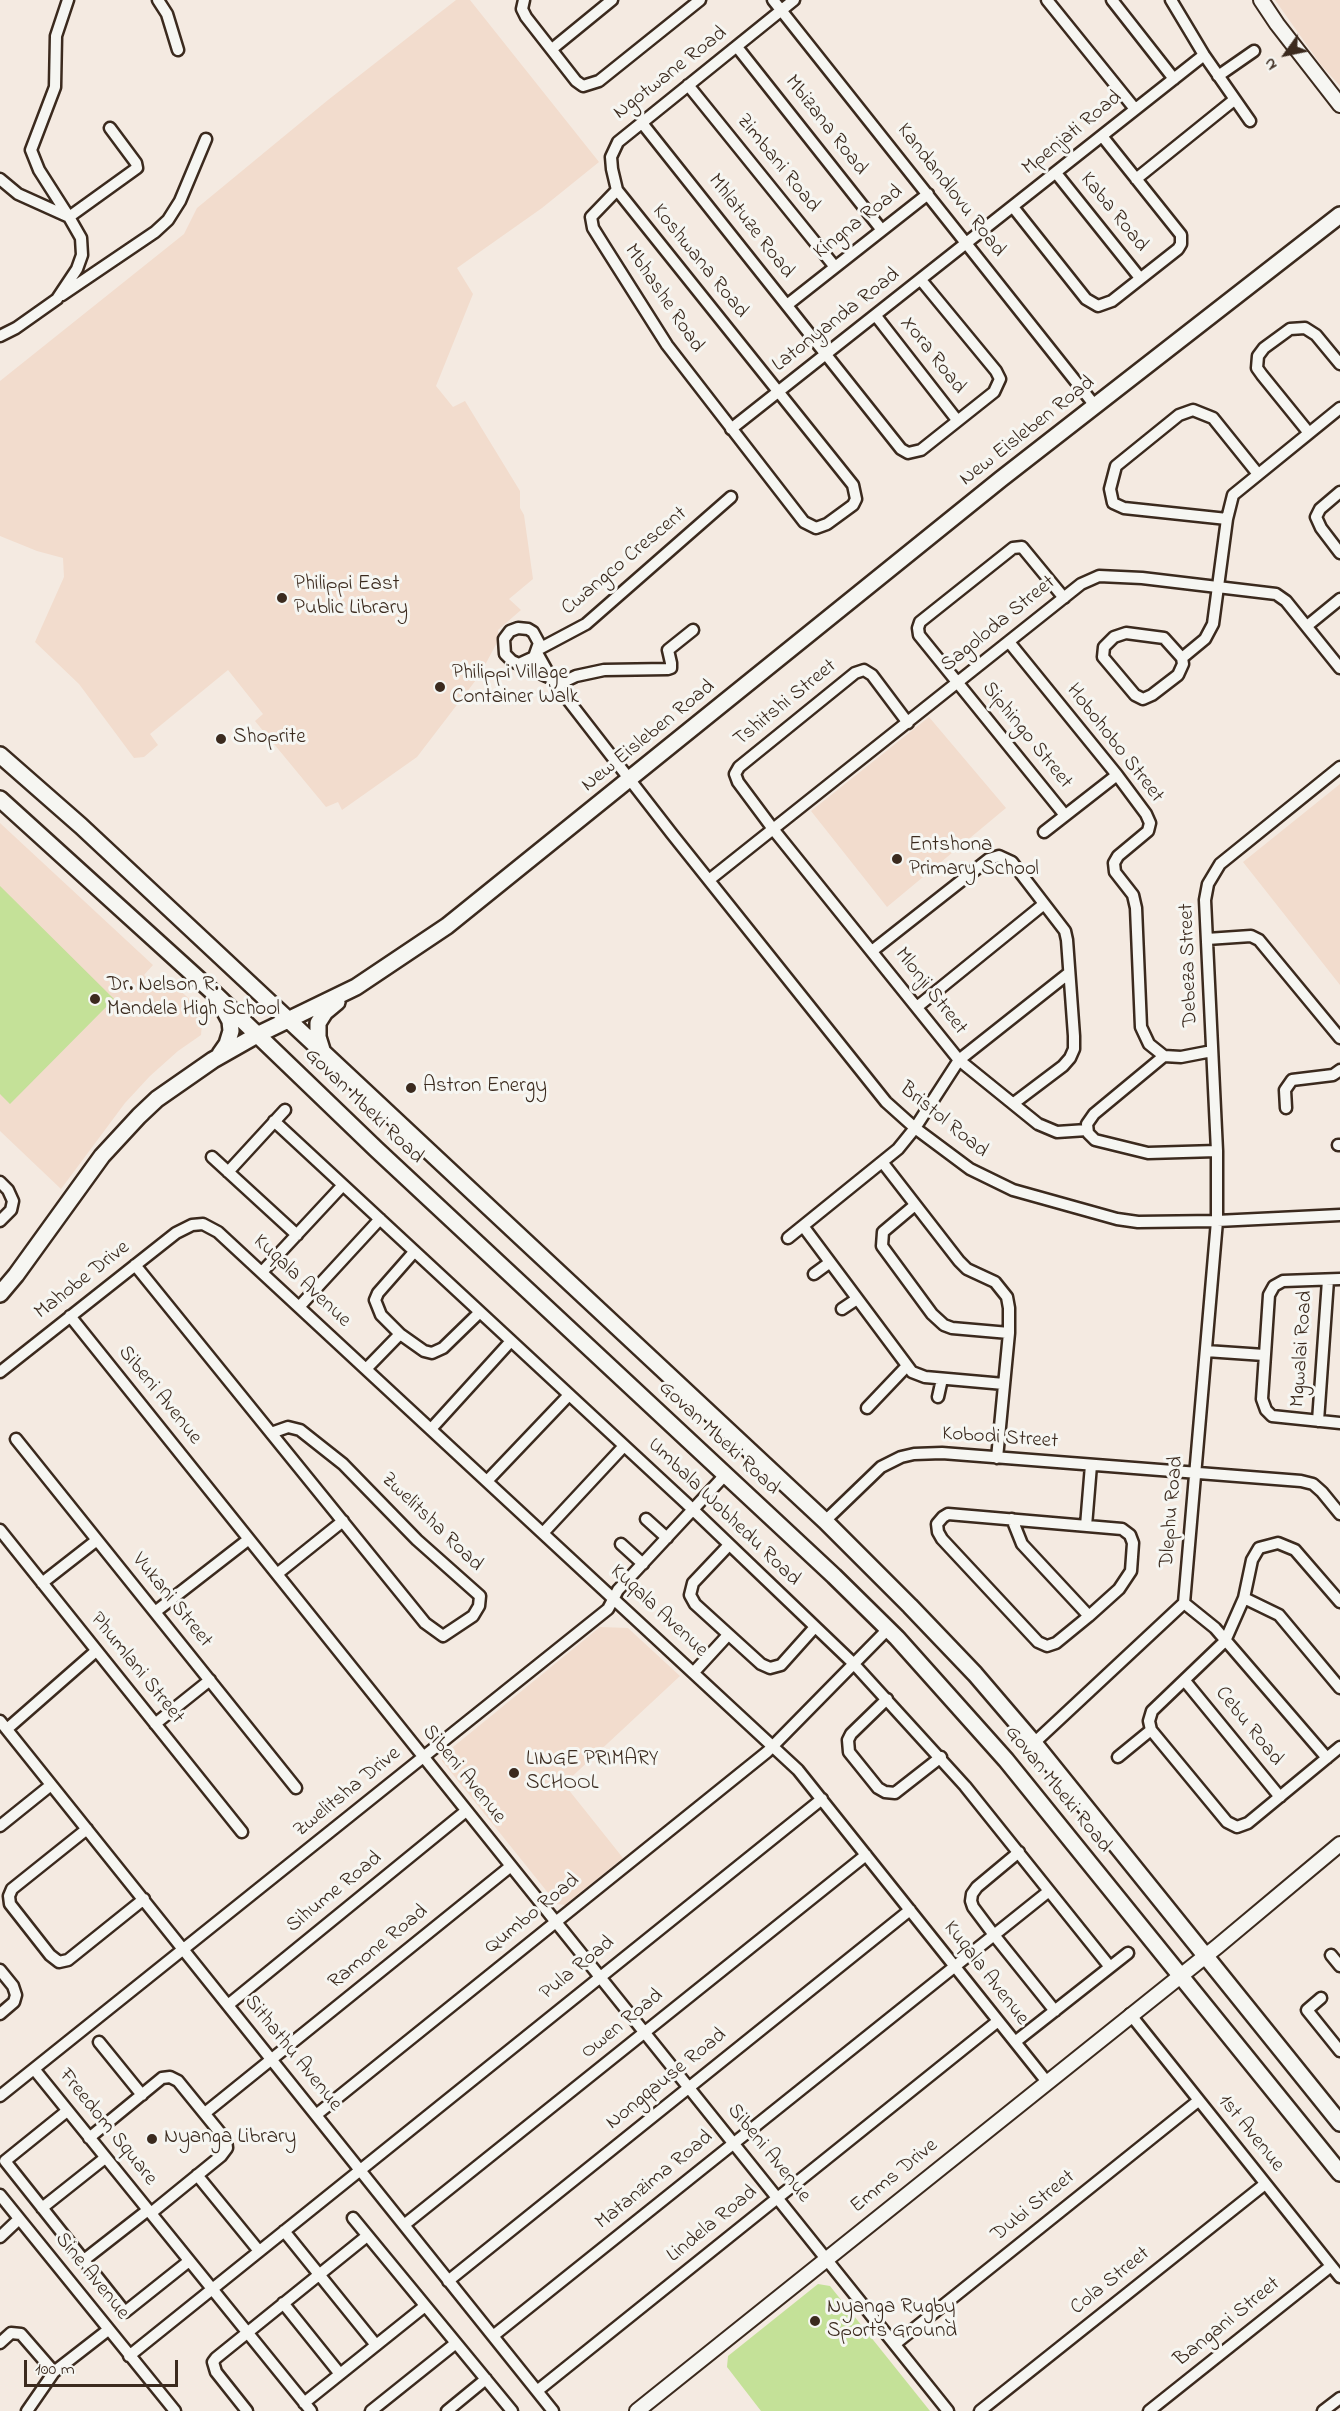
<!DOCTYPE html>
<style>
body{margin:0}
#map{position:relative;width:1340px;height:2411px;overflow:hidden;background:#f4eae1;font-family:"Indie Flower",sans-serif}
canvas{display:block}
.north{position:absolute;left:1256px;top:24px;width:60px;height:60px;-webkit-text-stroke:4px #f6f6f2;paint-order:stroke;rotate:237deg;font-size:16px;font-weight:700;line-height:24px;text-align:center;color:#3b2a1e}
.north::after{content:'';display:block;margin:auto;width:21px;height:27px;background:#3b2a1e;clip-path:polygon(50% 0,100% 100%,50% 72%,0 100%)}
.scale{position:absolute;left:24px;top:2360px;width:154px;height:27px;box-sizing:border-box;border:3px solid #3b2a1e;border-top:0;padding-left:8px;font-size:18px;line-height:21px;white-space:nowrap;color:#3b2a1e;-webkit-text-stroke:4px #f6f6f2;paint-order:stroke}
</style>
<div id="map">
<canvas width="1340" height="2411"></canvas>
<div class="north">N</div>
<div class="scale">100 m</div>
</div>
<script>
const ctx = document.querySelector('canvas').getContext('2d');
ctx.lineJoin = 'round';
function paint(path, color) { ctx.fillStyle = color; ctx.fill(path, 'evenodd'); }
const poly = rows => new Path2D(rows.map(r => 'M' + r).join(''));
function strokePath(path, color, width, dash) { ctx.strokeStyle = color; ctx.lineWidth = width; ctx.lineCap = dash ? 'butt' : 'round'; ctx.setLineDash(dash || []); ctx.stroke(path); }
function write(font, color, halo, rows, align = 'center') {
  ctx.font = font + ' "Indie Flower",sans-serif'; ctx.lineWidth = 6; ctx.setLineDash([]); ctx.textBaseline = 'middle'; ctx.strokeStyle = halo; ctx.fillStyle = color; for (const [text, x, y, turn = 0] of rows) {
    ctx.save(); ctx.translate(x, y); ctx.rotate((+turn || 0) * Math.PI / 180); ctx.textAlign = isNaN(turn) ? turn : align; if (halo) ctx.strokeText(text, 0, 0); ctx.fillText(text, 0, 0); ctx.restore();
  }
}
paint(poly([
 [456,0,470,0,599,162,542,208,457,268,473,294,436,386,453,407,465,401,520,491,520,508,524,515,533,579,509,599,521,610,498,630,499,639,479,676,417,757,342,810,338,802,326,807,255,721,263,714,228,670,150,734,158,745,144,757,134,758,79,684,35,642,64,577,63,558,37,551,0,536,0,381,184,234,197,208,328,100],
 [1275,0,1340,0,1340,86,1321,65],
 [929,717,1006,808,887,907,811,811],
 [1340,784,1340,985,1243,862],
 [0,823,153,965,144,975,157,987,167,979,203,1011,201,1035,178,1051,150,1076,125,1103,61,1189,0,1131],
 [600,1627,628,1628,680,1676,564,1784,623,1858,565,1905,557,1904,442,1761,442,1756]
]), '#f2dccd');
paint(poly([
 [0,886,114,999,10,1104,0,1094],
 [818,2284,830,2286,930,2411,761,2411,727,2367,728,2356]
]), '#c4e198');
const minor = poly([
 [68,0,56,36,55,87,31,150,39,170,69,217,137,168,136,163,110,128],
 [158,0,167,14,178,50],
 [524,0,522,9,526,17,576,81,583,86,599,81,700,0],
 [773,0,1096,407],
 [1047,0,1135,109],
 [1112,0,1174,79],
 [1171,0,1204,55,1250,121],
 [737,47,881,229],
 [552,49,612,0],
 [1218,76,1254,51],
 [688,85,835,267],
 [642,123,901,449,908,453,921,450,994,392,1000,379,996,371,921,280],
 [1056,173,1140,278],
 [0,179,18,194,69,217,81,238,82,255,77,269,57,299,16,328,0,336],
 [1136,179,1234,100],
 [617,190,591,217,593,228,603,244,667,345,804,522,816,528,827,524,853,505,856,499,853,485,617,190,612,169,611,157,618,142,794,0],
 [1013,207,1086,299,1098,306,1112,301,1178,249,1181,244,1181,235,1102,136],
 [62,295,155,232,168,220,180,201,206,139],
 [787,305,928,194],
 [876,316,957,420],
 [731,429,1204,55],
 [1309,433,1262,375,1257,368,1258,356,1264,348,1290,329,1305,328,1316,335,1340,364],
 [1340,492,1320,509,1316,517,1321,528,1340,553],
 [1227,519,1124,508,1113,503,1110,489,1116,466,1179,415,1193,410,1213,418,1258,474],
 [1307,626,1340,599],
 [1009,642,1117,775,1146,814,1150,823,1148,831,1118,856,1114,863,1115,872,1133,895,1136,908,1141,1027,1149,1044,1164,1056,1181,1057,1212,1051],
 [539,649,586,624,731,497],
 [537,653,551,678,672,834,886,1102,915,1128,970,1169,1013,1190,1117,1219,1138,1222,1217,1221,1340,1215],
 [1182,658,1164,638,1126,633,1114,637,1104,647,1103,657,1135,695,1143,699,1152,695,1178,675,1183,664,1182,658,1205,639,1213,624,1227,519,1233,495,1340,408],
 [521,663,534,657,539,643,533,632,528,629,518,628,510,631,504,639,505,654,512,661,551,678],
 [557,685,576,676,604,670,668,669,671,668,671,663,668,650,693,630],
 [908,723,872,675,864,670,855,673,739,767,735,774,738,782,773,829,959,1060,1038,1124,1057,1132,1087,1130],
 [1064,814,919,635,918,628,920,622,1013,548,1022,547,1064,598],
 [1044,832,1117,775],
 [709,880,1081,584,1099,576,1142,578,1276,594,1286,601,1340,668],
 [1207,939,1251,936,1259,940,1340,1038],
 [872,951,989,859,999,856,1012,862,1065,931,1067,940,1074,1036,1074,1049,1070,1058,1063,1066,1014,1103],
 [917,1007,1044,904],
 [1164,1056,1094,1114,1087,1124,1088,1133,1095,1140,1148,1153,1217,1151],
 [1286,1108,1285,1090,1292,1080,1333,1075,1340,1070],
 [274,1121,686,1503,853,1663,965,1786,1110,1967],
 [1338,1145,1340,1145],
 [212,1157,297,1235],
 [883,1163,959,1261,967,1269,995,1282,1007,1297,1009,1308,1009,1333,997,1458],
 [228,1172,285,1110],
 [0,1182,8,1190,13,1201,11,1210,0,1221],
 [915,1205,883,1232,882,1246,932,1314,944,1325,952,1328,1009,1333],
 [803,1226,912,1372,925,1377,1004,1384],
 [788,1238,898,1149,915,1128,959,1060,1069,973],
 [414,1252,378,1293,375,1300,381,1315,400,1334,424,1351,432,1353,443,1348,480,1312],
 [135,1265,425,1623,443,1636,473,1616,479,1606,480,1596,417,1540,343,1464,300,1430,288,1427,271,1433],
 [262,1272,343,1185],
 [814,1274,829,1263],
 [1340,1279,1283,1281,1274,1286,1269,1295,1262,1399,1266,1410,1272,1416,1340,1423],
 [299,1307,380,1219],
 [842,1309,857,1299],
 [70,1316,948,2411],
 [1206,1351,1264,1355],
 [366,1369,400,1334],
 [0,1372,176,1233,192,1225,203,1224,218,1232,798,1770,1047,2082],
 [938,1397,942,1379],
 [867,1408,906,1367],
 [1318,1421,1328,1280],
 [431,1429,511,1341],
 [16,1439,296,1788],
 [487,1481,569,1395],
 [948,1514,1122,1529,1130,1535,1133,1543,1131,1571,1119,1589,1089,1616,1056,1643,1047,1646,1038,1642,942,1539,938,1532,937,1524,943,1517,948,1514],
 [646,1519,667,1538],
 [1012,1519,1022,1544,1089,1616],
 [825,1521,881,1467,901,1457,914,1454,942,1453,1301,1481,1313,1484,1322,1492,1340,1514],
 [1086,1526,1091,1465],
 [0,1530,242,1832],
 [543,1533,624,1446],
 [621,1544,643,1564],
 [729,1545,693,1583,690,1595,695,1604,761,1664,770,1668,781,1665,815,1627],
 [277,1574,343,1521],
 [42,1583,97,1540],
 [1244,1598,1279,1615,1340,1688],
 [1340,1602,1295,1550,1278,1543,1259,1548,1252,1560,1244,1598,1225,1641,1152,1711,1149,1721,1151,1730,1227,1822,1237,1827,1248,1823,1340,1747],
 [1184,1603,1215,1628,1327,1758],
 [155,1612,249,1539],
 [694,1672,728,1635],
 [1185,1681,1280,1797],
 [887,1699,851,1734,848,1740,849,1752,878,1788,885,1792,895,1793,941,1757],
 [0,1721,553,2411],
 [155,1724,210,1680],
 [7,1729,96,1651],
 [1034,1743,1184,1603,1217,1221,1217,1151,1205,900,1208,884,1220,864,1340,767],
 [1118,1757,1151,1730],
 [0,1826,51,1785],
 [87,1829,12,1889,9,1896,10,1904,50,1955,59,1962,68,1960,144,1899],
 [1019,1852,977,1887,972,1894,971,1901,973,1907,994,1935,1055,2011],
 [1331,1955,1340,1966],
 [0,1970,13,1986,16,1995,14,2002,0,2014],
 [1321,1998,1307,2010,1340,2051],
 [228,2005,466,1811],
 [1130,2014,1340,2277],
 [99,2042,142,2095],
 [1015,2042,1128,1953],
 [34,2069,311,2411],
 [0,2096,608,1609,618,1590,725,1475],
 [67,2111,5,2161,125,2312,189,2261],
 [205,2113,511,1866],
 [316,2115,767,1752,888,1629],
 [89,2138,162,2078,170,2077,178,2081,226,2140,227,2148,221,2156,151,2213],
 [197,2175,259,2251],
 [0,2195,175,2411],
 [42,2208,105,2158],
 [353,2218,512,2411],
 [404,2225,866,1855],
 [284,2231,376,2345],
 [0,2237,19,2219],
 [84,2260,148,2210],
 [448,2281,910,1910],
 [283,2303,340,2374],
 [493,2336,1049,1891],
 [0,2343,11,2333,21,2334,54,2372],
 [895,2344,1198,2101],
 [129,2356,822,1799],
 [537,2391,998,2021],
 [304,2403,425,2306],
 [27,2411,54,2372,108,2330],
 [247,2411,216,2372,213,2362,216,2358,367,2236],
 [371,2411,456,2343],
 [447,2411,486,2379],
 [980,2411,1265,2184],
 [1149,2411,1331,2266],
 [1323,2411,1340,2398]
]);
const tertiary = poly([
 [1261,0,1277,24,1340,105],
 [637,2411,1218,1946,1340,1844]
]);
const secondary = poly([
 [0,755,81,826,526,1242,825,1521,910,1606,975,1674,1034,1743,1340,2123],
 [0,799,216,995,376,1149,834,1576,897,1638,1006,1760,1340,2173],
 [323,1053,318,1037,318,1023,325,1012,337,1002],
 [220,1054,227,1044,231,1031,230,1021,223,1008],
 [0,1294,16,1275,102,1156,139,1116,157,1099,213,1060,257,1035,356,987,447,926,1001,479,1340,215]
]);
strokePath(minor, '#3b2a1e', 15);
strokePath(tertiary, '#3b2a1e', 18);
strokePath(secondary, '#3b2a1e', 20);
strokePath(minor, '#f6f6f2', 10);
strokePath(tertiary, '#f6f6f2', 14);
strokePath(secondary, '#f6f6f2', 15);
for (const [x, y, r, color] of [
 [282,598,6,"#3b2a1e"],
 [440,687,6,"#3b2a1e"],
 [221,739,6,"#3b2a1e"],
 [897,859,6,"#3b2a1e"],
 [95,999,6,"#3b2a1e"],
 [411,1088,6,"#3b2a1e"],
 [514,1773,6,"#3b2a1e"],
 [152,2139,6,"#3b2a1e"],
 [815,2321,6,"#3b2a1e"]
]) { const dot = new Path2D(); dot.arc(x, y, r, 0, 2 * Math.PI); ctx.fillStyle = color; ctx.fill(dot); strokePath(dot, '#f6f6f2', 2); }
write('21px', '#3b2a1e', '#f6f6f2', [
 ["Ngotwane Road",671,74,-38],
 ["Mbizana Road",825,126,52],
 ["Mpenjati Road",1073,134,-39],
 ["Zimbani Road",777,164,51],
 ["Kandandlovu Road",950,191,52],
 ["Kaba Road",1113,213,51],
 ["Kingna Road",859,223,-38],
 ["Mhlatuze Road",750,227,52],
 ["Koshwana Road",699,262,51],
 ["Mbhashe Road",663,299,56],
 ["Latonyanda Road",837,321,-38],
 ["Xora Road",932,356,52],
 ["New Eisleben Road",1028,432,-38],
 ["Cwangco Crescent",625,562,-40],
 ["Sagoloda Street",999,625,-39],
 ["Tshitshi Street",786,704,-39],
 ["Siphingo Street",1026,736,51],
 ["New Eisleben Road",649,737,-39],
 ["Hobohobo Street",1114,744,52],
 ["Debeza Street",1190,965,-92],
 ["Mlonji Street",930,992,52],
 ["Govan Mbeki Road",363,1107,44],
 ["Bristol Road",943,1121,39],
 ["Mahobe Drive",83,1281,-38],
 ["Kuqala Avenue",301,1282,43],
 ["Mgwalai Road",1303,1349,-86],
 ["Sibeni Avenue",159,1396,51],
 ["Govan Mbeki Road",718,1439,43],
 ["Kobodi Street",1000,1439,4],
 ["Dlephu Road",1173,1512,-85],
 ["Umbala Wobhedu Road",723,1513,44],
 ["Zwelitsha Road",431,1523,44],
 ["Vukani Street",171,1601,51],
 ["Kuqala Avenue",658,1612,43],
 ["Phumlani Street",136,1669,51],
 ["Cebu Road",1248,1727,51],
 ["Sibeni Avenue",463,1775,51],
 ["Govan Mbeki Road",1057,1790,51],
 ["Zwelitsha Drive",348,1793,-39],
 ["Sihume Road",335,1893,-39],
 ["Qumbo Road",533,1915,-39],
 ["Ramone Road",379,1948,-39],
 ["Pula Road",578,1969,-39],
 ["Kuqala Avenue",985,1974,52],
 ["Owen Road",623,2025,-39],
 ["Sithathu Avenue",292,2054,51],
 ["Nongqause Road",667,2080,-39],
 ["Freedom Square",107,2128,51],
 ["1st Avenue",1250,2134,51],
 ["Sibeni Avenue",768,2154,51],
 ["Emms Drive",895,2177,-39],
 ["Matanzima Road",655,2181,-39],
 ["Dubi Street",1034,2207,-39],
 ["Lindela Road",713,2225,-39],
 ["Sine Avenue",91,2277,51],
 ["Cola Street",1111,2282,-39],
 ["Bangani Street",1228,2323,-39]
]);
write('21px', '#3b2a1e', '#f6f6f2', [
 ["Philippi East",294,586],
 ["Public Library",294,610],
 ["Philippi Village",452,675],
 ["Container Walk",452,699],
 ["Shoprite",233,739],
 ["Entshona",909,847],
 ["Primary School",909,871],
 ["Dr. Nelson R.",107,987],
 ["Mandela High School",107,1011],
 ["Astron Energy",423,1088],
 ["LINGE PRIMARY",526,1761],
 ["SCHOOL",526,1785],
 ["Nyanga Library",164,2139],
 ["Nyanga Rugby",827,2309],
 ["Sports Ground",827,2333]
], 'left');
</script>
